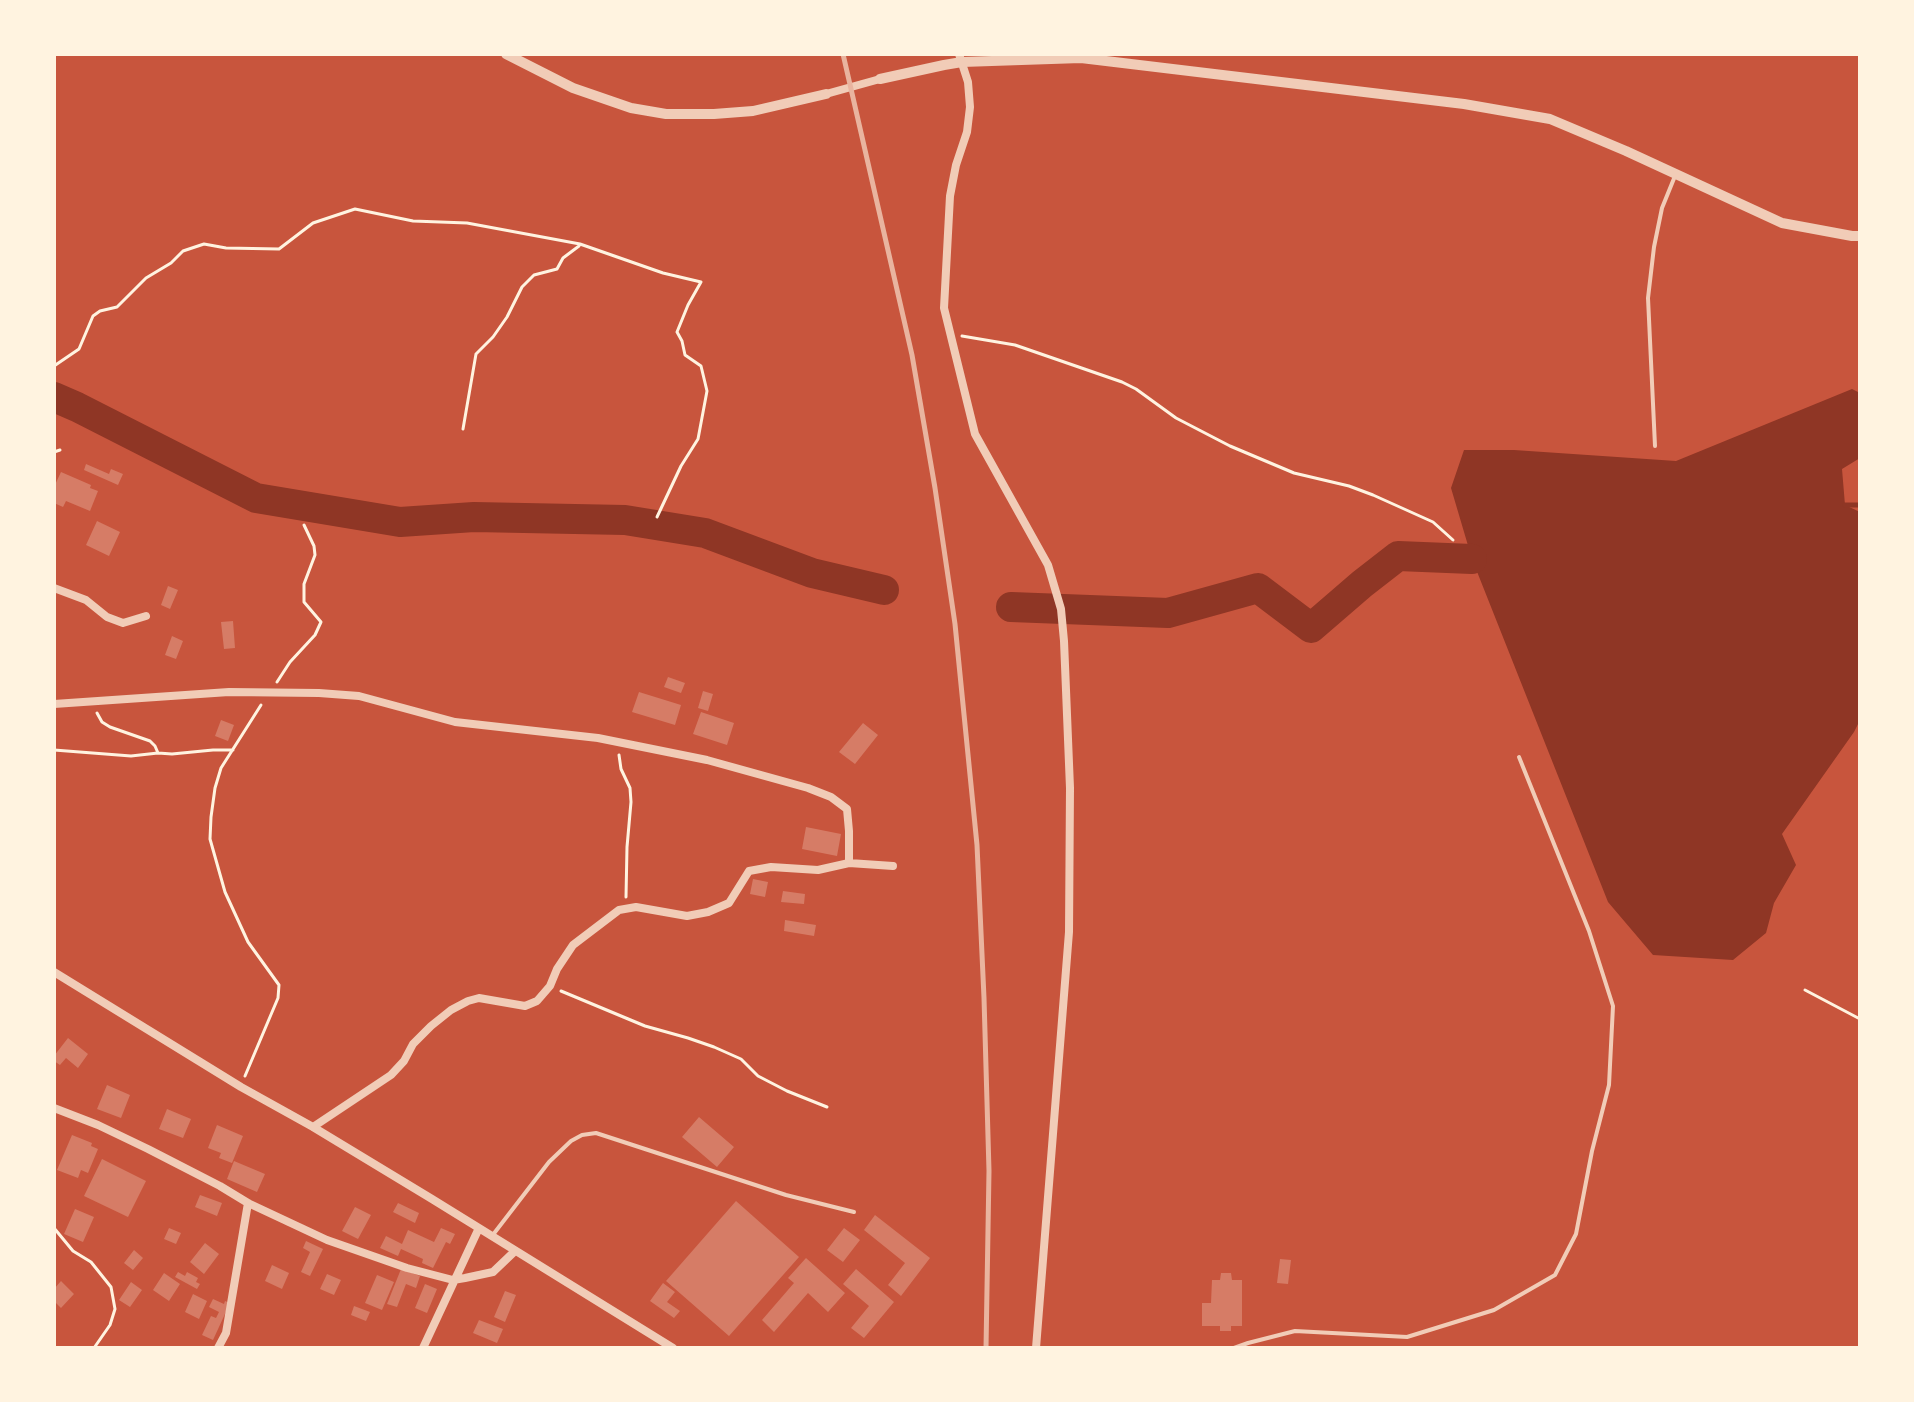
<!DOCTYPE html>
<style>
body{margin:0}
#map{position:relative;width:1914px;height:1402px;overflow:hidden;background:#c8553d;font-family:"Roboto Condensed",sans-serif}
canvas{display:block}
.frame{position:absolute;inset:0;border:56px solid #fff3e0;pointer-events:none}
</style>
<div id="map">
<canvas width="1914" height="1402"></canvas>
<div class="frame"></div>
</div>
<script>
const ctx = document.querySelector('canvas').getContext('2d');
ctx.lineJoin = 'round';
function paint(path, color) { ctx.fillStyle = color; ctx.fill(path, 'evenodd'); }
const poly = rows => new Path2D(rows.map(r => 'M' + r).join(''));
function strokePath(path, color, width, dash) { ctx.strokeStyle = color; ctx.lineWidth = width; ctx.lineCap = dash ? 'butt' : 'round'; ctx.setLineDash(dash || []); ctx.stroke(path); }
paint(poly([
 [1852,389,1860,393,1860,458,1842,469,1845,505,1860,512,1860,720,1854,732,1782,834,1796,865,1774,903,1766,933,1733,960,1653,955,1608,902,1472,559,1451,488,1464,450,1514,450,1676,461]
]), '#8f3625');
strokePath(poly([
 [1845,505,1860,505]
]), '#8f3625', 5);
strokePath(poly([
 [54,397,77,407,256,498,400,522,474,517,625,520,705,533,812,573,884,590],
 [1011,607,1168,613,1258,588,1311,628,1362,584,1398,556,1472,559]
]), '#8f3625', 30);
paint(poly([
 [86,464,109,474,111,469,123,474,118,485,84,470],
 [61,472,91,485,90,488,98,491,90,511,66,501,63,507,54,503,54,487],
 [97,521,120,532,109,556,86,545],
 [168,586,178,590,170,609,161,605],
 [233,621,235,648,224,649,221,622],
 [172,636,183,641,176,659,165,655],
 [668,677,685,683,681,693,664,687],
 [703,691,713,694,708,711,698,708],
 [639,692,681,705,675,725,632,712],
 [701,712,734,723,727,745,693,734],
 [221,720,234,725,228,741,215,736],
 [863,723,878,735,855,764,839,752],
 [806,827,841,834,837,856,802,849],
 [753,879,768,882,765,897,750,894],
 [783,891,805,894,804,904,781,902],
 [785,920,816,925,814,936,784,931],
 [68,1038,88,1054,78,1068,66,1058,60,1065,54,1061,54,1056],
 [107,1085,130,1095,121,1118,97,1109],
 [167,1109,191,1119,183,1138,159,1129],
 [699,1117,734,1147,717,1167,682,1137],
 [217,1125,243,1136,232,1163,219,1158,221,1153,208,1148],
 [72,1135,92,1143,91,1146,98,1149,88,1173,81,1170,78,1178,57,1170],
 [102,1159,146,1181,128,1217,84,1196],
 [234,1161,265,1174,257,1192,227,1179],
 [200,1195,222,1203,217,1216,195,1207],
 [736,1201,799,1257,729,1336,666,1281],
 [398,1203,419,1213,415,1223,393,1212],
 [355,1207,371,1215,358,1239,342,1231],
 [75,1209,94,1217,83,1242,64,1234],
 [875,1215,930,1258,901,1296,888,1285,905,1263,864,1230],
 [169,1228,181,1233,176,1244,164,1239],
 [441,1228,455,1234,450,1244,446,1242,433,1268,422,1263,423,1259,401,1249,398,1256,380,1248,386,1236,402,1244,408,1230,434,1242],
 [844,1228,860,1240,843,1262,827,1250],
 [306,1241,323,1249,310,1276,301,1272,310,1252,303,1248],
 [205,1243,219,1254,204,1274,190,1262],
 [134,1250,143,1258,133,1270,124,1263],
 [806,1258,845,1293,828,1312,808,1293,774,1332,762,1320,794,1283,788,1278],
 [1280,1259,1291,1260,1288,1284,1277,1283],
 [272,1265,289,1273,282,1289,265,1281],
 [401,1269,420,1276,416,1288,406,1284,397,1307,387,1304],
 [856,1269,894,1302,864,1338,851,1328,869,1306,843,1284],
 [178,1272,185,1276,187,1272,198,1278,196,1282,200,1284,197,1289,175,1277],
 [164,1273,180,1284,169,1301,153,1290],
 [1221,1273,1231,1273,1232,1280,1242,1280,1242,1326,1231,1326,1231,1331,1220,1331,1220,1326,1202,1326,1202,1303,1211,1303,1212,1280,1220,1280],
 [327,1274,341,1280,334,1295,320,1289],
 [377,1275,394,1282,382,1310,365,1303],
 [61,1281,74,1294,61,1308,54,1301,54,1289],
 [131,1282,142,1290,130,1307,119,1300],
 [663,1283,675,1292,667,1302,680,1311,674,1318,650,1301],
 [425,1284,437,1289,427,1313,415,1308],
 [505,1291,516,1295,505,1322,494,1317],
 [193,1294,207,1301,199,1319,185,1312],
 [213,1299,224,1304,225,1301,230,1303,213,1340,202,1335,211,1316,216,1318,219,1312,209,1307],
 [354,1306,370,1312,366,1321,351,1315],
 [479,1320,503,1329,497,1343,473,1333]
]), '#d67c66');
strokePath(poly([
 [962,336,1015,345,1122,382,1136,389,1176,418,1230,446,1294,473,1349,486,1373,495,1433,522,1453,540],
 [54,366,79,349,93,316,100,311,117,307,146,278,171,263,183,251,204,244,226,248,279,249,313,223,355,209,413,221,467,223,580,244,663,273,701,282,688,305,677,332,682,341,685,355,701,366,707,391,698,439,681,466,657,517],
 [463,429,476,354,493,337,507,317,522,287,534,275,557,269,563,258,579,246],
 [54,452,60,450],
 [277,682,290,662,315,635,321,622,304,602,304,584,315,555,314,546,304,525],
 [97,713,102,722,110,727,150,741,155,746,158,753],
 [54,750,131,756,158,753,172,754,213,750,233,750],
 [619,755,621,769,630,788,631,802,627,847,626,897],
 [1805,990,1860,1019],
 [561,991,645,1026,688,1038,714,1047,741,1059,758,1076,787,1091,827,1107],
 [245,1076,278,998,279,985,248,942,225,892,210,839,211,817,215,788,221,768,261,705],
 [54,1228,73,1251,91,1262,111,1287,115,1309,110,1325,94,1348]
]), '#fff3e0', 3);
strokePath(poly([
 [1655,446,1648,298,1654,247,1662,208,1675,176],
 [492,1236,549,1162,571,1141,582,1135,596,1133,786,1195,854,1212],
 [1234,1348,1248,1343,1295,1331,1407,1337,1494,1310,1555,1275,1576,1234,1592,1151,1609,1085,1613,1006,1589,931,1519,757]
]), '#f1ccb7', 4);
strokePath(poly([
 [959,54,968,82,970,107,967,132,956,165,950,196,944,308,975,434,1048,565,1061,609,1064,641,1070,788,1069,932,1036,1348],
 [826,94,880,79],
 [54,588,86,600,107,617,123,623,146,616],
 [54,704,229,692,319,693,359,696,455,722,598,738,707,760,808,788,831,797,847,809,849,831,849,863],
 [54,972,241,1087,313,1127,432,1199,673,1348],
 [54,1108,98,1125,148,1149,220,1186,248,1203,327,1240,407,1268,453,1280,465,1278,493,1272,515,1251],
 [313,1127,391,1075,404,1061,413,1044,431,1026,451,1010,468,1001,479,998,525,1006,537,1001,550,986,557,969,573,945,619,910,636,907,687,916,708,912,729,903,749,871,771,867,818,870,849,863,893,866],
 [218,1348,226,1333,248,1203],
 [423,1348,479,1228]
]), '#f1ccb7', 8);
strokePath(poly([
 [506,54,573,88,631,108,666,114,714,114,753,111,826,94],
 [880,79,944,65,962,62,1081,58,1464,104,1550,119,1626,151,1782,223,1852,236,1860,236]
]), '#f1ccb7', 10);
strokePath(poly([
 [843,54,912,355,935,488,955,624,977,845,984,998,989,1171,986,1348]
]), '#e9b49f', 5);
</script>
